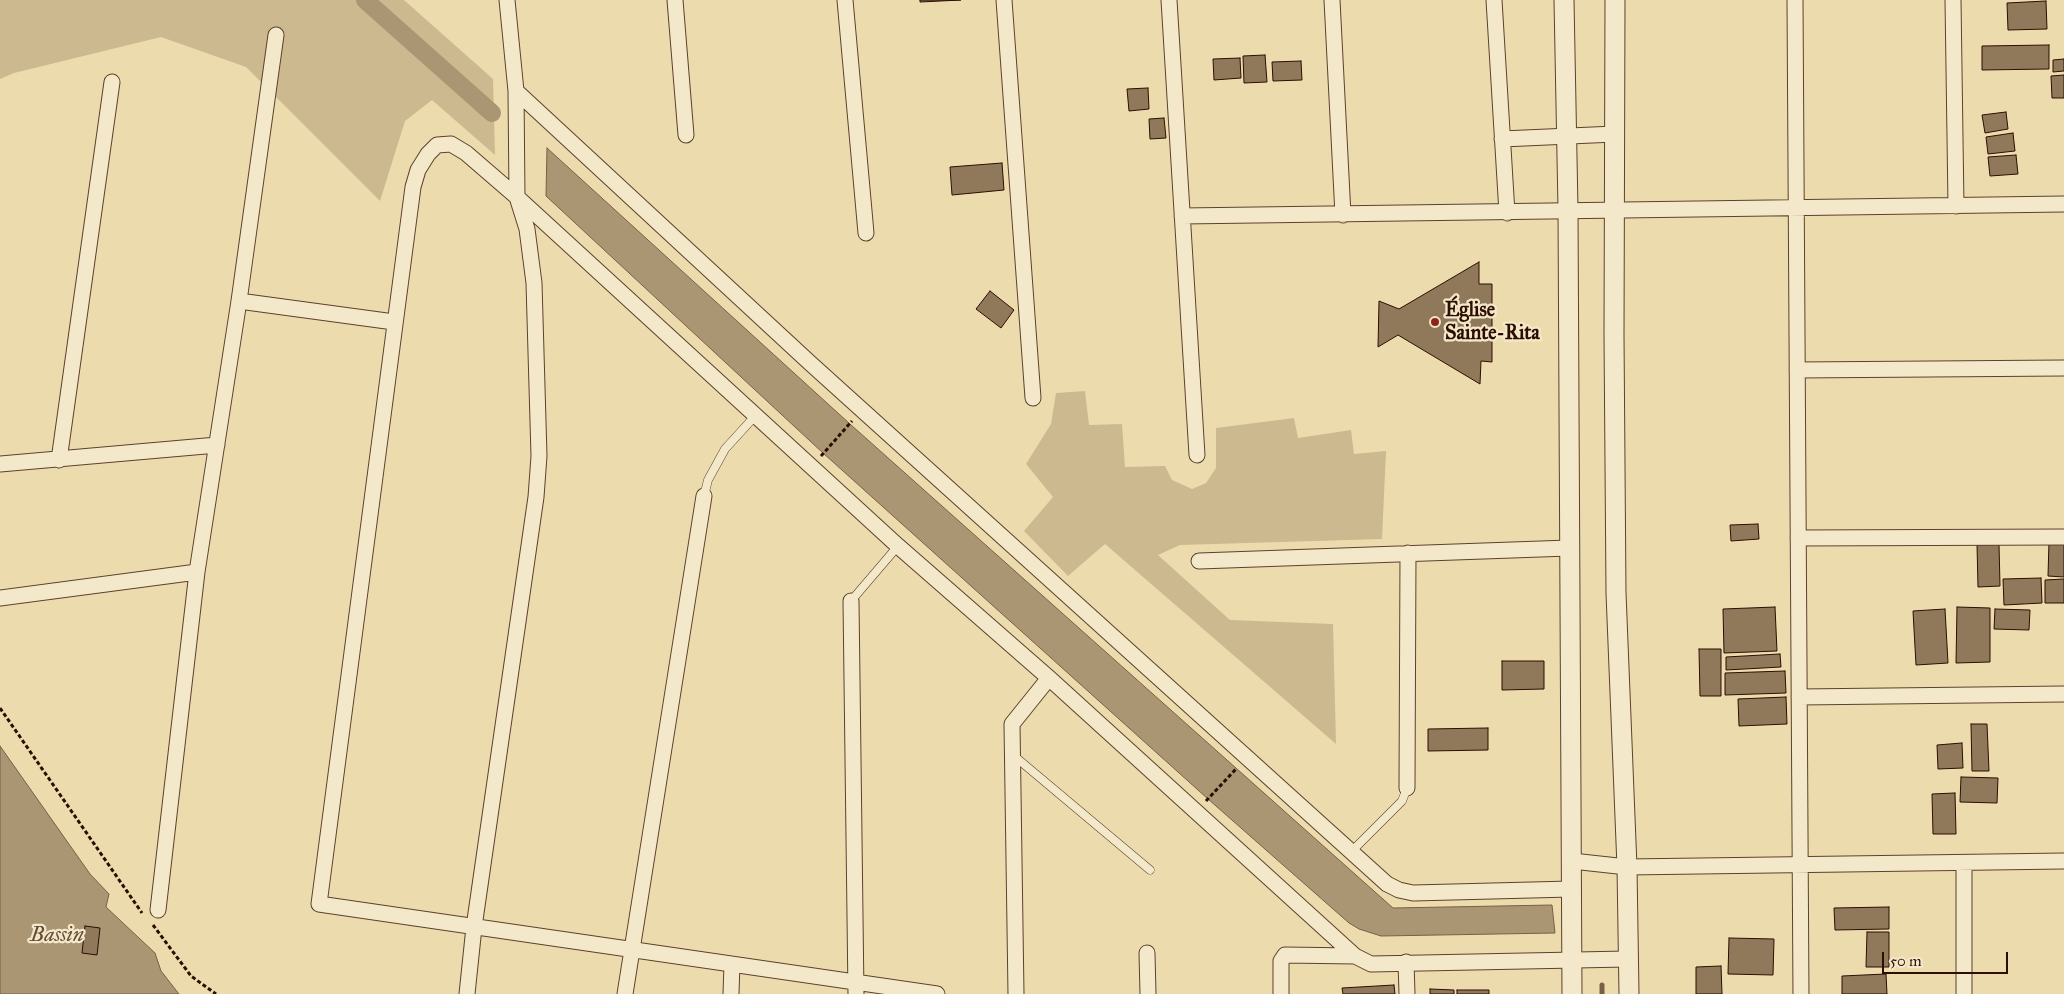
<!DOCTYPE html>
<meta charset="utf-8">
<style>
body{margin:0}
#map{position:relative;width:2064px;height:994px;overflow:hidden;background:#ecdcad;font-family:"IM FELL Great Primer",serif}
canvas{display:block}
.scale{position:absolute;left:1882px;top:952px;width:126px;height:22px;box-sizing:border-box;border:2px solid #2d0d01;border-top:0;padding-left:6px;font-size:15px;line-height:18px;white-space:nowrap;color:#2d0d01;-webkit-text-stroke:4px #f3e8ca;paint-order:stroke}
</style>
<div id="map">
<canvas width="2064" height="994"></canvas>
<div class="scale">50 m</div>
</div>
<script>
const ctx = document.querySelector('canvas').getContext('2d');
ctx.lineJoin = 'round';
function paint(path, color) { ctx.fillStyle = color; ctx.fill(path, 'evenodd'); }
const poly = rows => new Path2D(rows.map(r => 'M' + r).join(''));
function strokePath(path, color, width, dash) { ctx.strokeStyle = color; ctx.lineWidth = width; ctx.lineCap = dash ? 'butt' : 'round'; ctx.setLineDash(dash || []); ctx.stroke(path); }
function write(font, color, halo, rows, align = 'center') {
  ctx.font = font + ' "IM FELL Great Primer",serif'; ctx.lineWidth = 4.5; ctx.setLineDash([]); ctx.textBaseline = 'middle'; ctx.strokeStyle = halo; ctx.fillStyle = color; for (const [text, x, y, turn = 0] of rows) {
    ctx.save(); ctx.translate(x, y); ctx.rotate((+turn || 0) * Math.PI / 180); ctx.textAlign = isNaN(turn) ? turn : align; if (halo) ctx.strokeText(text, 0, 0); ctx.fillText(text, 0, 0); ctx.restore();
  }
}
paint(poly([
 [0,0,404,0,493,79,495,155,432,100,405,121,380,201,246,67,161,37,14,73,0,79],
 [1085,391,1089,425,1122,424,1125,467,1165,466,1172,480,1192,489,1206,483,1216,468,1216,428,1294,418,1298,438,1351,430,1354,454,1386,451,1382,539,1180,545,1158,555,1230,620,1333,624,1336,744,1105,544,1068,576,1024,531,1053,497,1026,464,1051,424,1056,393]
]), '#ccb990');
const water = poly([
 [547,148,850,424,1393,908,1552,905,1555,933,1381,936,1359,929,1349,923,1208,799,823,453,546,196,547,148],
 [0,746,90,874,109,894,106,907,155,953,161,971,179,994,0,994,0,746]
]);
paint(water, '#ab9673');
strokePath(water, '#795f45', 1);
strokePath(poly([
 [1602,985,1602,994]
]), '#795f45', 5);
strokePath(poly([
 [365,0,492,113]
]), '#ab9673', 18);
const building = poly([
 [920,0,961,0,920,2,920,0],
 [2046,1,2047,29,2008,30,2007,3,2046,1],
 [2049,45,2049,69,1982,70,1982,46,2049,45],
 [1265,55,1267,82,1244,83,1243,56,1265,55],
 [1240,58,1241,78,1214,80,1213,59,1240,58],
 [2064,59,2064,71,2053,72,2053,60,2064,59],
 [1301,61,1302,80,1273,81,1272,62,1301,61],
 [2064,75,2064,98,2052,98,2051,76,2064,75],
 [1148,88,1149,109,1129,111,1127,89,1148,88],
 [2006,112,2008,129,1985,133,1982,115,2006,112],
 [1164,118,1166,138,1150,139,1149,119,1164,118],
 [2013,133,2015,151,1988,154,1986,137,2013,133],
 [2016,155,2018,174,1990,176,1988,157,2016,155],
 [1002,163,1004,190,952,195,950,167,1002,163],
 [1479,262,1479,284,1492,284,1492,362,1481,361,1480,384,1398,335,1378,347,1379,301,1399,309,1479,262],
 [990,291,1014,310,1001,328,976,309,990,291],
 [1758,524,1759,539,1731,541,1730,525,1758,524],
 [2049,542,2064,543,2064,577,2048,576,2049,542],
 [1977,544,1999,544,2000,586,1978,587,1977,544],
 [2041,578,2042,603,2004,605,2003,579,2041,578],
 [2064,579,2064,603,2045,603,2045,580,2064,579],
 [1775,607,1777,651,1724,653,1723,609,1775,607],
 [1957,607,1990,608,1990,662,1956,663,1957,607],
 [1945,609,1948,663,1916,665,1913,611,1945,609],
 [1995,609,2030,610,2029,630,1994,629,1995,609],
 [1699,649,1721,649,1721,696,1700,696,1699,649],
 [1780,654,1781,667,1726,670,1726,657,1780,654],
 [1502,661,1544,661,1544,689,1502,690,1502,661],
 [1785,671,1786,693,1725,695,1725,673,1785,671],
 [1786,697,1787,724,1739,726,1738,699,1786,697],
 [1971,724,1987,724,1989,771,1972,771,1971,724],
 [1488,728,1488,750,1428,751,1428,729,1488,728],
 [1962,743,1963,768,1938,769,1937,745,1962,743],
 [1961,777,1998,778,1997,803,1960,802,1961,777],
 [1955,793,1956,834,1933,834,1932,794,1955,793],
 [1889,907,1889,929,1835,930,1834,908,1889,907],
 [85,926,100,928,97,955,82,953,85,926],
 [1867,932,1889,932,1889,967,1866,967,1867,932],
 [1729,938,1774,939,1773,975,1728,974,1729,938],
 [1721,966,1722,994,1696,994,1696,967,1721,966],
 [1886,974,1887,994,1842,994,1842,976,1886,974],
 [1394,985,1395,994,1343,994,1342,988,1394,985],
 [1430,989,1454,990,1454,994,1430,994,1430,989],
 [1457,990,1489,990,1489,994,1457,994,1457,990]
]);
paint(building, '#90795a');
strokePath(building, '#2d0d01', 1);
const service = poly([
 [704,496,708,480,725,449,756,415],
 [851,601,898,546],
 [1013,755,1150,870],
 [1351,852,1402,801,1407,788]
]);
const minor = poly([
 [675,0,686,135],
 [845,0,866,233],
 [1004,0,1033,398],
 [1169,0,1197,455],
 [1332,0,1343,215],
 [1494,0,1507,213],
 [1795,0,1801,994],
 [1953,0,1956,206],
 [516,91,810,363,1387,884,1399,890,1413,893,1571,889],
 [1502,139,1615,134],
 [1182,216,2064,204],
 [239,301,394,322],
 [1797,370,2064,368],
 [59,460,112,82],
 [0,464,217,445],
 [1798,538,2064,537],
 [1199,561,1569,548],
 [0,598,197,572],
 [851,601,856,994],
 [1799,697,2064,694],
 [1407,788,1408,553],
 [1572,861,1627,867,2064,861],
 [158,910,197,572,239,301,276,35],
 [1147,953,1148,994],
 [1406,962,1407,994],
 [467,994,474,927,536,497,539,456,534,283,527,229,517,197,516,91,507,0],
 [625,994,704,496],
 [731,994,732,964],
 [937,994,319,904,413,187,418,170,428,154,437,145,451,144,466,153,517,197,898,546,1049,678,1355,956,1371,964,1627,959],
 [1016,994,1012,724,1049,678],
 [1281,994,1281,961,1285,955,1355,956],
 [1964,994,1964,863]
]);
const tertiary = poly([
 [1564,0,1568,209,1572,994],
 [1615,0,1614,335,1616,593,1627,867,1629,994]
]);
strokePath(service, '#5d412c', 9);
strokePath(minor, '#5d412c', 17);
strokePath(tertiary, '#5d412c', 21);
strokePath(poly([
 [821,456,852,421],
 [0,708,142,913],
 [1206,801,1236,769],
 [153,925,191,976,216,994]
]), '#2d0d01', 3, [4, 2.5]);
strokePath(service, '#f3e8ca', 8);
strokePath(minor, '#f3e8ca', 15);
strokePath(tertiary, '#f3e8ca', 19);
for (const [x, y, r, color] of [
 [1435,322,5,"#8f2418"]
]) { const dot = new Path2D(); dot.arc(x, y, r, 0, 2 * Math.PI); ctx.fillStyle = color; ctx.fill(dot); strokePath(dot, '#f3e8ca', 2); }
write('bold 20px', '#2d0d01', '#f3e8ca', [
 ["Église",1445,311],
 ["Sainte-Rita",1445,334]
], 'left');
write('italic 21px', '#664b34', '#f3e8ca', [
 ["Bassin",57,936]
]);
</script>
